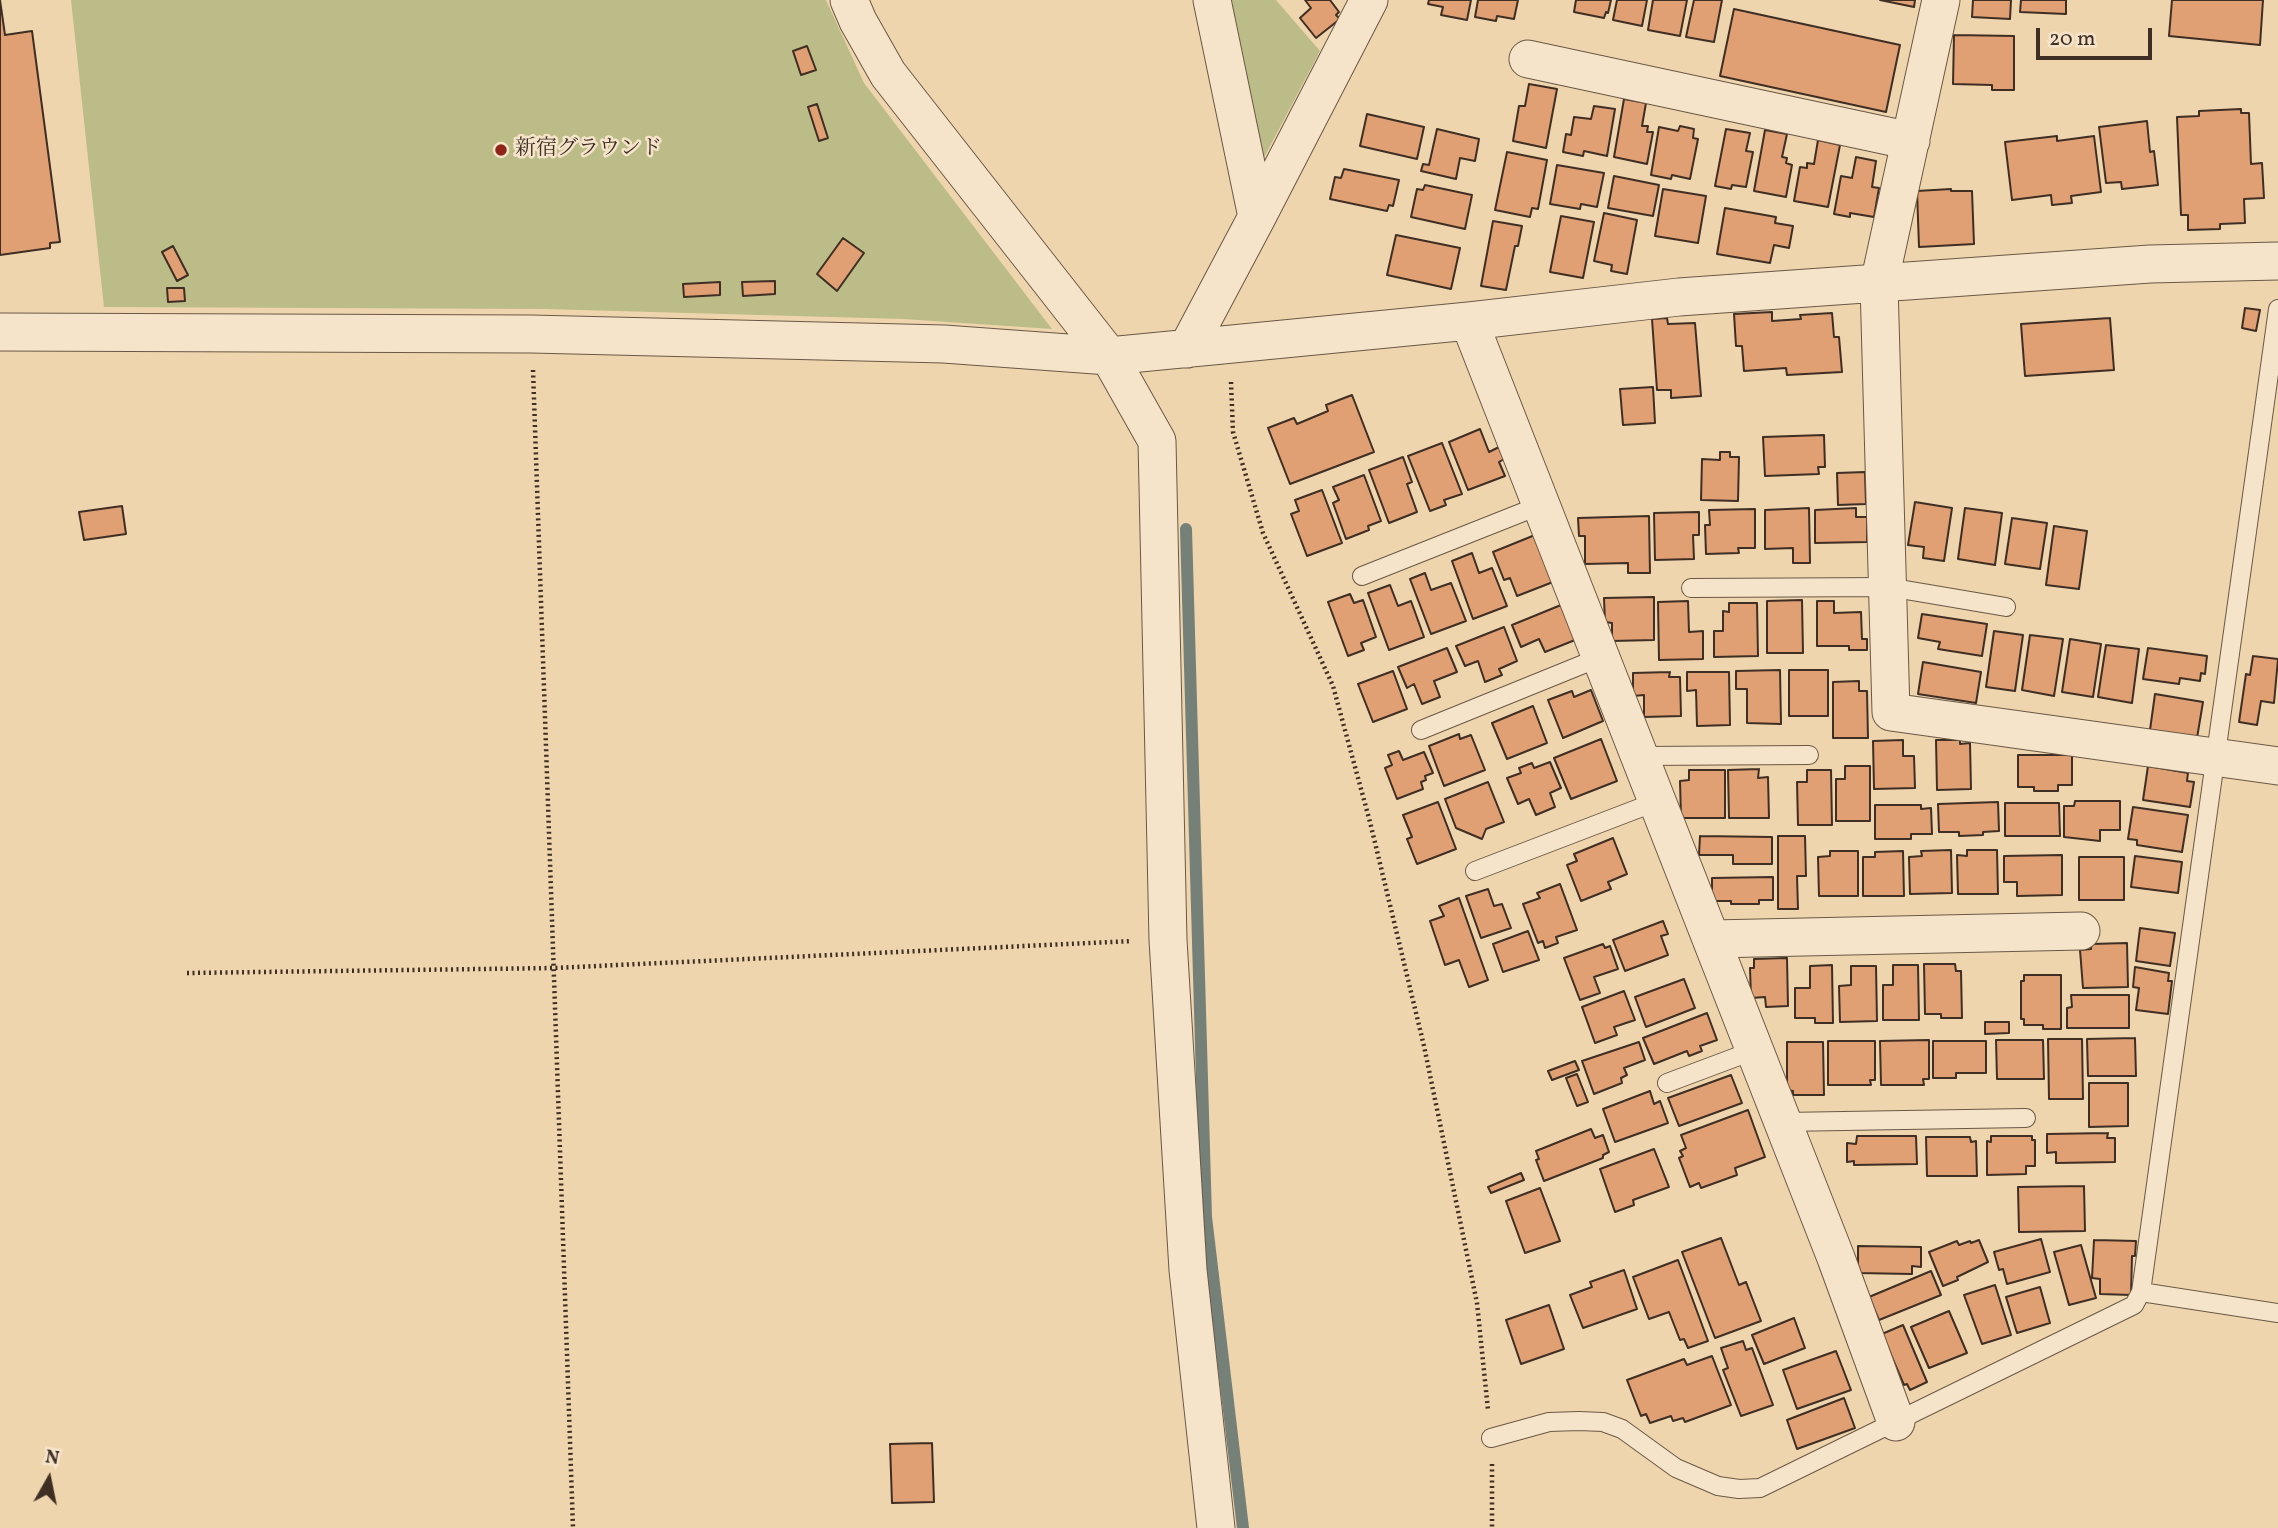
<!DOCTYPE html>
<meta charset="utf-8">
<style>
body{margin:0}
#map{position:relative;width:2278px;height:1528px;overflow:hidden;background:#efd5ad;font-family:Vollkorn,serif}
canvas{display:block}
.north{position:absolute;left:14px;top:1444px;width:70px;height:70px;-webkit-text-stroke:5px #f5e4ca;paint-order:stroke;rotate:9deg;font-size:19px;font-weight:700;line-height:28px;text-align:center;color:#3e2e24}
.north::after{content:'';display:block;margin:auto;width:24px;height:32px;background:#3e2e24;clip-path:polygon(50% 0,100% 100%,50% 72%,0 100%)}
.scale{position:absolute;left:2036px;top:28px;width:116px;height:32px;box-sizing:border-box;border:4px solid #3e2e24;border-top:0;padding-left:9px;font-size:21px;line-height:24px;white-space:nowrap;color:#3e2e24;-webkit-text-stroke:5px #f5e4ca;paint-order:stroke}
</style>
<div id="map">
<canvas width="2278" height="1528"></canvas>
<div class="north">N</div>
<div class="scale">20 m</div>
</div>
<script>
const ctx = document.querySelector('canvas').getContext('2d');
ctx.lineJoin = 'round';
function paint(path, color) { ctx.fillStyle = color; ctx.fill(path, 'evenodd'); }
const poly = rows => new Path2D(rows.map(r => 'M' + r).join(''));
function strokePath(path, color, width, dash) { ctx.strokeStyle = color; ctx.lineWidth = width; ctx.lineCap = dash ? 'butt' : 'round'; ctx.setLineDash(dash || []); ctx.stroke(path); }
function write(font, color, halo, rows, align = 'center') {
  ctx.font = font + ' Vollkorn,"Noto Serif JP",serif'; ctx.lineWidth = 5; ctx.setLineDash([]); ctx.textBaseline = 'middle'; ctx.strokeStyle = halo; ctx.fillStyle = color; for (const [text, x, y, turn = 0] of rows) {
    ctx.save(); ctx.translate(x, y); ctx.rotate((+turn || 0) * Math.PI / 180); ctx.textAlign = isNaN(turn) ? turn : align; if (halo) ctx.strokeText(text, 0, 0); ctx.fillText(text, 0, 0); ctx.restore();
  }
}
paint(poly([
 [71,0,826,0,864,83,1052,329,903,319,545,309,104,307],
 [1225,0,1276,0,1320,51,1259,167]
]), '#bcbc88');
strokePath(poly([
 [1186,529,1206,1217,1243,1528]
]), '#758178', 12);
const building = poly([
 [0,0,5,35,32,31,60,242,50,243,50,248,0,255,0,0],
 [1305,0,1330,0,1339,12,1336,15,1340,19,1316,38,1300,18,1311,8,1305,0],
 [1429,0,1471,0,1467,20,1441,15,1443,7,1428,4,1429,0],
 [1478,0,1518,0,1514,19,1497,16,1496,21,1475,17,1478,0],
 [1576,0,1611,0,1608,13,1606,12,1604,18,1574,12,1576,0],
 [1617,0,1647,0,1642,26,1613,20,1617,0],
 [1653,0,1687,0,1680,36,1648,30,1653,0],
 [1694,0,1722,0,1714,42,1686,37,1694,0],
 [1880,0,1915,0,1914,7,1880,0],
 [1973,0,2011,0,2010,19,1972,17,1973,0],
 [2021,0,2066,0,2066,14,2020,12,2021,0],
 [2172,0,2263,0,2260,45,2169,36,2172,0],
 [1734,9,1900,45,1886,112,1720,76,1734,9],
 [1954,35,2014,36,2014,90,1992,90,1992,85,1953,84,1954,35],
 [807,46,816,70,801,75,793,51,807,46],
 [1529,84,1557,89,1546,148,1513,141,1519,106,1525,106,1529,84],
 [1624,99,1646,103,1642,126,1648,126,1647,132,1653,132,1647,164,1614,157,1624,99],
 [817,104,828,138,819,141,808,107,817,104],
 [1594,106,1615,109,1607,156,1584,151,1583,156,1563,152,1566,134,1571,135,1574,117,1591,119,1594,106],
 [2241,109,2241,113,2249,113,2251,164,2262,163,2264,198,2244,199,2245,223,2220,224,2220,229,2188,230,2188,215,2181,215,2177,117,2199,116,2199,111,2241,109],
 [1367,114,1424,127,1417,159,1360,146,1367,114],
 [2147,121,2150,152,2154,151,2158,185,2122,189,2121,182,2106,183,2099,127,2147,121],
 [1680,126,1694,129,1693,138,1698,139,1690,179,1672,175,1671,179,1651,175,1659,127,1678,131,1680,126],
 [1437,129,1479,139,1475,161,1460,158,1456,179,1421,171,1423,164,1429,165,1437,129],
 [1726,129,1750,133,1746,151,1753,152,1746,187,1732,185,1731,189,1715,186,1726,129],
 [1765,130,1787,134,1782,157,1787,158,1786,163,1792,165,1786,197,1754,191,1765,130],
 [2057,136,2057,141,2094,136,2101,192,2071,196,2072,203,2052,205,2051,195,2012,200,2005,142,2057,136],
 [1818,140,1840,145,1828,207,1794,201,1800,167,1807,168,1807,163,1814,164,1818,140],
 [1507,152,1547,160,1538,209,1532,208,1530,217,1495,210,1507,152],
 [1856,157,1876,161,1872,187,1879,188,1874,217,1850,213,1850,217,1834,214,1841,176,1852,178,1856,157],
 [1557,165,1604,173,1597,207,1581,204,1580,209,1550,204,1557,165],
 [1344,169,1399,180,1393,206,1389,205,1387,211,1330,199,1335,177,1341,178,1344,169],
 [1614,176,1659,185,1653,216,1608,208,1614,176],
 [1425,185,1472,195,1465,229,1411,217,1417,189,1423,190,1425,185],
 [1663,189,1706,196,1698,243,1655,236,1663,189],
 [1951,189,1951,191,1972,191,1974,244,1919,247,1917,191,1951,189],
 [1725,208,1776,217,1775,223,1793,226,1789,248,1774,245,1770,263,1717,254,1725,208],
 [1604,213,1637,220,1627,274,1611,271,1612,265,1594,261,1604,213],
 [1561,216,1594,222,1583,278,1550,272,1561,216],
 [1493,221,1522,226,1518,246,1515,246,1506,290,1481,286,1493,221],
 [1396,235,1460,248,1451,289,1387,275,1396,235],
 [843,238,864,253,837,291,817,274,843,238],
 [173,246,188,275,177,281,162,252,173,246],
 [775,281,775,294,743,296,742,282,775,281],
 [720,282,720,295,684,297,683,284,720,282],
 [167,288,184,288,185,301,168,302,167,288],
 [2245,308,2260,310,2256,331,2242,328,2245,308],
 [1772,312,1772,321,1801,319,1800,315,1832,313,1834,337,1839,337,1842,372,1787,375,1786,368,1744,371,1742,346,1736,346,1734,314,1772,312],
 [1667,318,1668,324,1695,323,1701,396,1671,398,1671,390,1657,390,1652,319,1667,318],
 [2110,318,2114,370,2025,376,2021,324,2110,318],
 [1653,387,1655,423,1623,425,1620,389,1653,387],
 [1352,395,1374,452,1290,484,1268,428,1294,418,1297,424,1328,411,1326,405,1352,395],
 [1480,429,1489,452,1499,447,1504,459,1499,462,1505,476,1468,490,1449,442,1480,429],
 [1824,435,1825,467,1818,467,1819,474,1765,476,1763,437,1824,435],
 [1442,443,1462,494,1444,500,1446,505,1430,511,1408,456,1442,443],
 [1720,452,1730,452,1730,457,1739,457,1738,501,1701,500,1702,459,1720,460,1720,452],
 [1403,457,1412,482,1407,484,1417,512,1389,523,1369,470,1403,457],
 [1865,472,1866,504,1838,505,1837,473,1865,472],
 [1364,475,1381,521,1368,526,1369,530,1346,539,1333,503,1339,500,1333,487,1364,475],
 [1322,490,1342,543,1307,556,1291,514,1299,511,1295,500,1322,490],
 [1915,502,1952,508,1944,561,1923,558,1924,547,1908,545,1915,502],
 [122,506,126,534,84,540,79,512,122,506],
 [1809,508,1810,563,1793,563,1793,548,1765,549,1765,510,1809,508],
 [1856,508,1856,517,1867,517,1867,542,1815,543,1815,510,1856,508],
 [1965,508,2002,513,1995,565,1958,559,1965,508],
 [1755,509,1755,548,1738,548,1739,553,1706,554,1705,525,1710,525,1709,510,1755,509],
 [1699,512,1699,535,1693,535,1694,559,1655,560,1654,513,1699,512],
 [1649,516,1650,573,1628,573,1628,563,1585,564,1585,536,1579,536,1578,518,1649,516],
 [2012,518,2047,523,2040,569,2005,564,2012,518],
 [2054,526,2087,531,2079,589,2046,585,2054,526],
 [1535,535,1553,582,1517,596,1510,578,1504,580,1493,552,1535,535],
 [1472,553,1479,573,1492,568,1507,606,1473,619,1452,561,1472,553],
 [1425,573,1431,590,1451,583,1466,621,1431,634,1410,579,1425,573],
 [1390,585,1398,606,1411,601,1424,637,1389,650,1368,593,1390,585],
 [1350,594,1354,603,1363,600,1376,637,1361,643,1364,650,1348,656,1328,602,1350,594],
 [1654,597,1654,640,1612,641,1612,623,1605,622,1604,598,1654,597],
 [1802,600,1803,653,1767,653,1767,601,1802,600],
 [1688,601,1689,632,1703,631,1703,659,1659,660,1658,602,1688,601],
 [1817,601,1834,601,1834,613,1861,612,1862,639,1867,639,1867,650,1849,650,1849,646,1817,646,1817,601],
 [1729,603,1757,603,1758,656,1714,657,1714,631,1723,631,1723,611,1729,612,1729,603],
 [1561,605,1575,640,1545,652,1539,639,1521,647,1512,625,1561,605],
 [1922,614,1987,624,1982,656,1938,649,1940,642,1918,638,1922,614],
 [1504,627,1517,661,1499,669,1502,675,1485,682,1478,661,1465,666,1456,646,1504,627],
 [1994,631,2023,635,2015,691,1986,687,1994,631],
 [2030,635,2063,639,2054,696,2022,690,2030,635],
 [2070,639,2101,644,2093,697,2062,692,2070,639],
 [2106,645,2139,649,2132,703,2098,697,2106,645],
 [1447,648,1457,672,1434,681,1440,697,1422,704,1414,684,1407,688,1398,667,1447,648],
 [2148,648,2207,656,2205,674,2201,673,2200,681,2180,678,2179,684,2143,679,2148,648],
 [2253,656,2278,659,2274,703,2261,701,2257,725,2239,722,2246,674,2250,675,2253,656],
 [1923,662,1981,672,1976,703,1918,694,1923,662],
 [1780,670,1781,724,1747,723,1747,689,1736,689,1736,671,1780,670],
 [1789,670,1828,670,1828,716,1789,716,1789,670],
 [1393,671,1407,709,1373,722,1358,684,1393,671],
 [1670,672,1669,677,1680,677,1681,716,1644,717,1644,695,1633,696,1633,673,1670,672],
 [1687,672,1729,672,1730,725,1697,726,1696,690,1687,691,1687,672],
 [1859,681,1859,691,1867,691,1868,738,1833,738,1833,682,1859,681],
 [1591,690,1603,721,1563,738,1548,700,1572,691,1574,697,1591,690],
 [2155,694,2203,702,2197,738,2150,730,2155,694],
 [1533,706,1547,743,1507,759,1492,723,1533,706],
 [1459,734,1460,739,1471,735,1485,770,1444,786,1429,746,1459,734],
 [1601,739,1617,781,1571,799,1554,758,1601,739],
 [1903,740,1903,756,1914,756,1915,788,1874,789,1873,741,1903,740],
 [1936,740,1960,740,1960,744,1970,743,1971,789,1937,790,1936,740],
 [1399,751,1403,760,1424,752,1433,773,1425,776,1426,780,1421,782,1423,789,1397,799,1385,768,1392,765,1388,755,1399,751],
 [2018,755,2072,755,2072,785,2058,785,2058,791,2034,791,2034,787,2018,787,2018,755],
 [1550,762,1561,788,1550,793,1555,807,1536,815,1529,799,1518,804,1507,778,1521,773,1519,768,1532,763,1534,768,1550,762],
 [1845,766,1870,766,1870,821,1836,821,1836,779,1845,779,1845,766],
 [2148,766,2188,773,2187,781,2194,782,2190,807,2143,800,2148,766],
 [1759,769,1758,778,1768,777,1769,818,1729,818,1728,770,1759,769],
 [1689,770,1725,770,1725,818,1681,818,1680,781,1689,780,1689,770],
 [1807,770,1831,770,1832,825,1798,825,1797,782,1807,782,1807,770],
 [1488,782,1504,822,1486,829,1482,839,1456,828,1445,799,1488,782],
 [2075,801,2120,801,2120,830,2100,830,2100,841,2064,837,2064,806,2074,806,2075,801],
 [1438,802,1456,849,1417,864,1407,839,1412,837,1403,815,1438,802],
 [1998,802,1999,831,1983,832,1983,835,1959,836,1959,832,1939,832,1938,804,1998,802],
 [2005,803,2059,803,2060,836,2005,836,2005,803],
 [1875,805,1921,805,1921,809,1931,808,1932,834,1911,834,1911,839,1875,839,1875,805],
 [2133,807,2188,815,2182,852,2137,845,2137,840,2128,839,2133,807],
 [1700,836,1772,837,1772,864,1733,864,1733,855,1699,855,1700,836],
 [1778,836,1805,836,1806,876,1797,876,1798,909,1778,909,1778,836],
 [1613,838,1627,874,1608,882,1611,889,1581,901,1567,865,1577,861,1574,854,1613,838],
 [1951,850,1952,893,1910,894,1909,857,1922,856,1921,851,1951,850],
 [1967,850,1997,850,1998,894,1958,894,1957,855,1967,856,1967,850],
 [1830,851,1858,851,1858,896,1819,896,1818,857,1830,856,1830,851],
 [1903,851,1904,896,1863,896,1863,857,1875,857,1875,852,1903,851],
 [2062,855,2062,895,2017,896,2017,882,2004,882,2004,856,2062,855],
 [2135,856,2182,862,2178,893,2131,887,2135,856],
 [2079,857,2124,857,2124,900,2079,900,2079,857],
 [1773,877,1773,900,1759,900,1759,904,1731,904,1731,901,1712,901,1712,878,1773,877],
 [1560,884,1577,930,1556,937,1558,943,1545,948,1543,941,1538,943,1523,904,1540,898,1537,893,1560,884],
 [1488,889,1494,906,1502,904,1511,928,1481,938,1466,896,1488,889],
 [1459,898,1488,980,1469,987,1459,960,1445,965,1430,921,1444,916,1439,906,1459,898],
 [1663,921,1668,934,1661,936,1668,955,1625,971,1613,940,1663,921],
 [2140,928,2175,933,2170,966,2136,961,2140,928],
 [1528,931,1539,960,1503,972,1493,944,1528,931],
 [2127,943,2128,987,2083,988,2080,950,2091,949,2091,944,2127,943],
 [1603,944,1605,948,1610,946,1618,969,1594,977,1600,993,1580,1000,1564,958,1603,944],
 [1787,958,1788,1006,1766,1007,1765,997,1751,998,1750,968,1754,968,1754,959,1787,958],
 [1924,964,1955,964,1956,971,1961,971,1962,1018,1941,1018,1941,1014,1925,1014,1924,964],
 [1832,965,1833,1023,1815,1023,1815,1018,1795,1018,1795,988,1810,988,1810,966,1832,965],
 [1893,965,1918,965,1919,1020,1883,1020,1883,985,1893,985,1893,965],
 [1851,966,1876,966,1877,1021,1840,1022,1839,986,1851,985,1851,966],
 [2135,967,2169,973,2168,981,2172,981,2168,1014,2136,1010,2139,988,2133,987,2135,967],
 [2024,975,2061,975,2061,1029,2043,1029,2043,1025,2024,1025,2024,1019,2021,1019,2021,981,2024,981,2024,975],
 [1684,979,1695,1008,1646,1027,1635,997,1684,979],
 [1624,991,1635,1020,1614,1027,1617,1035,1595,1043,1582,1007,1624,991],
 [2071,995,2129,995,2129,1028,2067,1028,2067,1008,2072,1007,2071,995],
 [1707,1013,1717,1040,1700,1046,1702,1051,1689,1056,1687,1051,1654,1064,1643,1038,1707,1013],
 [1985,1022,2009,1022,2009,1033,1985,1034,1985,1022],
 [2135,1038,2136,1076,2088,1076,2087,1039,2135,1038],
 [2048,1039,2082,1039,2083,1099,2049,1099,2048,1039],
 [1929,1040,1929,1079,1923,1079,1924,1085,1881,1085,1880,1041,1929,1040],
 [1996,1040,2043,1040,2044,1079,1997,1079,1996,1040],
 [1828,1041,1875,1041,1875,1080,1870,1080,1871,1085,1828,1085,1828,1041],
 [1933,1041,1986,1041,1986,1073,1956,1073,1956,1078,1933,1078,1933,1041],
 [1639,1042,1645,1060,1624,1068,1627,1075,1621,1078,1622,1083,1594,1094,1582,1061,1639,1042],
 [1787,1042,1823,1042,1824,1095,1793,1095,1793,1091,1787,1090,1787,1042],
 [1575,1061,1579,1070,1552,1080,1548,1071,1575,1061],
 [1577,1074,1588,1102,1577,1106,1566,1078,1577,1074],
 [1731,1075,1742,1103,1679,1126,1668,1098,1731,1075],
 [2089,1083,2128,1083,2128,1126,2089,1127,2089,1083],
 [1650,1091,1654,1104,1660,1101,1668,1123,1615,1142,1603,1109,1650,1091],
 [1748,1110,1765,1157,1735,1168,1737,1175,1701,1188,1699,1183,1690,1187,1679,1158,1683,1156,1680,1151,1686,1148,1681,1135,1748,1110],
 [1591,1129,1595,1138,1603,1135,1609,1152,1603,1155,1603,1158,1544,1181,1536,1160,1539,1159,1536,1151,1591,1129],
 [2108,1133,2107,1138,2115,1138,2115,1162,2056,1163,2056,1152,2047,1153,2047,1134,2108,1133],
 [1857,1136,1916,1136,1917,1164,1854,1165,1854,1161,1847,1162,1847,1143,1856,1144,1857,1136],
 [1991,1136,2032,1136,2032,1140,2035,1140,2035,1166,2026,1166,2026,1174,1987,1175,1987,1141,1991,1142,1991,1136],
 [1926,1137,1970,1137,1971,1142,1976,1141,1977,1176,1927,1176,1926,1137],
 [1654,1149,1669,1187,1633,1200,1634,1205,1615,1212,1600,1169,1654,1149],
 [1521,1173,1524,1180,1491,1193,1488,1187,1521,1173],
 [2084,1186,2085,1231,2019,1232,2018,1187,2084,1186],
 [1540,1188,1560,1241,1525,1253,1506,1201,1540,1188],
 [1721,1238,1739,1285,1746,1282,1761,1321,1715,1338,1682,1252,1721,1238],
 [2041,1239,2050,1272,2007,1284,2003,1269,1999,1270,1994,1252,2041,1239],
 [1979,1240,1988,1262,1957,1277,1958,1280,1943,1286,1929,1252,1957,1241,1959,1245,1970,1241,1971,1243,1979,1240],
 [2094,1240,2136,1241,2135,1256,2132,1256,2131,1295,2100,1294,2100,1279,2092,1278,2094,1240],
 [2081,1245,2096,1298,2069,1305,2054,1252,2081,1245],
 [1858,1246,1921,1247,1921,1267,1912,1266,1912,1274,1858,1273,1858,1246],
 [1678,1260,1708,1341,1688,1348,1684,1339,1680,1340,1669,1312,1649,1319,1633,1277,1678,1260],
 [1624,1270,1637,1309,1583,1328,1570,1295,1592,1287,1590,1282,1624,1270],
 [1931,1271,1941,1295,1879,1320,1869,1297,1931,1271],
 [1995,1285,2011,1335,1982,1344,1964,1295,1995,1285],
 [2040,1287,2050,1323,2017,1333,2006,1297,2040,1287],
 [1549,1305,1564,1349,1521,1364,1506,1320,1549,1305],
 [1949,1311,1967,1353,1929,1368,1911,1327,1949,1311],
 [1794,1318,1805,1348,1764,1364,1752,1335,1794,1318],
 [1903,1325,1927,1382,1910,1390,1907,1384,1904,1385,1882,1334,1903,1325],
 [1743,1341,1746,1350,1752,1348,1773,1405,1741,1416,1723,1370,1728,1368,1721,1348,1743,1341],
 [1836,1351,1851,1390,1797,1409,1783,1370,1836,1351],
 [1712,1356,1731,1405,1685,1422,1683,1418,1673,1421,1671,1416,1650,1423,1646,1414,1641,1416,1627,1380,1684,1359,1687,1365,1712,1356],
 [1844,1398,1855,1428,1797,1449,1787,1420,1844,1398],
 [932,1443,934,1502,892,1503,890,1444,932,1443]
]);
paint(building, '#e1a073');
strokePath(building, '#3e2e24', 2);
const service = poly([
 [1362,576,1541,505],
 [1691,588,1888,587,2006,607],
 [1421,730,1601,657],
 [1640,756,1809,755],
 [1475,871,1658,801],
 [1667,1083,1755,1050],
 [1783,1122,2026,1118],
 [2141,1292,2278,1313],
 [1491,1438,1549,1422,1579,1421,1603,1422,1622,1429,1676,1468,1718,1486,1739,1489,1760,1488,2134,1305,2141,1292,2278,309]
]);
const minor = poly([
 [849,0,858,21,888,74,1109,356,1157,441,1168,940,1188,1270,1216,1528],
 [1941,0,1879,284,1891,712,2278,766],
 [1528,59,1911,141],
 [1257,217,1369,0],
 [1469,321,1836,1258,1896,1422],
 [0,332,531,334,944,344,1109,356,1469,321,1679,297,2150,264,2278,261],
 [1187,349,1257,217,1212,0],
 [1712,939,2081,931]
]);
strokePath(service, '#6a5846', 20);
strokePath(minor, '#6a5846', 39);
strokePath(poly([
 [533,370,573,1528],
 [1231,382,1233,432,1263,533,1333,686,1370,822,1424,1046,1477,1303,1488,1410],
 [187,973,554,968,1132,941],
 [1492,1464,1492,1528]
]), '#3e2e24', 4.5, [2, 3.5]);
strokePath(service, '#f5e4ca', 18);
strokePath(minor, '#f5e4ca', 37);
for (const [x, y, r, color] of [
 [501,150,7,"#8f2418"]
]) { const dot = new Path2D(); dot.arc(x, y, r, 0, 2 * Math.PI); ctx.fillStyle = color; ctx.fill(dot); strokePath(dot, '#f5e4ca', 2.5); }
write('21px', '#3e2e24', '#f5e4ca', [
 ["新宿グラウンド",515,150]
], 'left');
</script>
